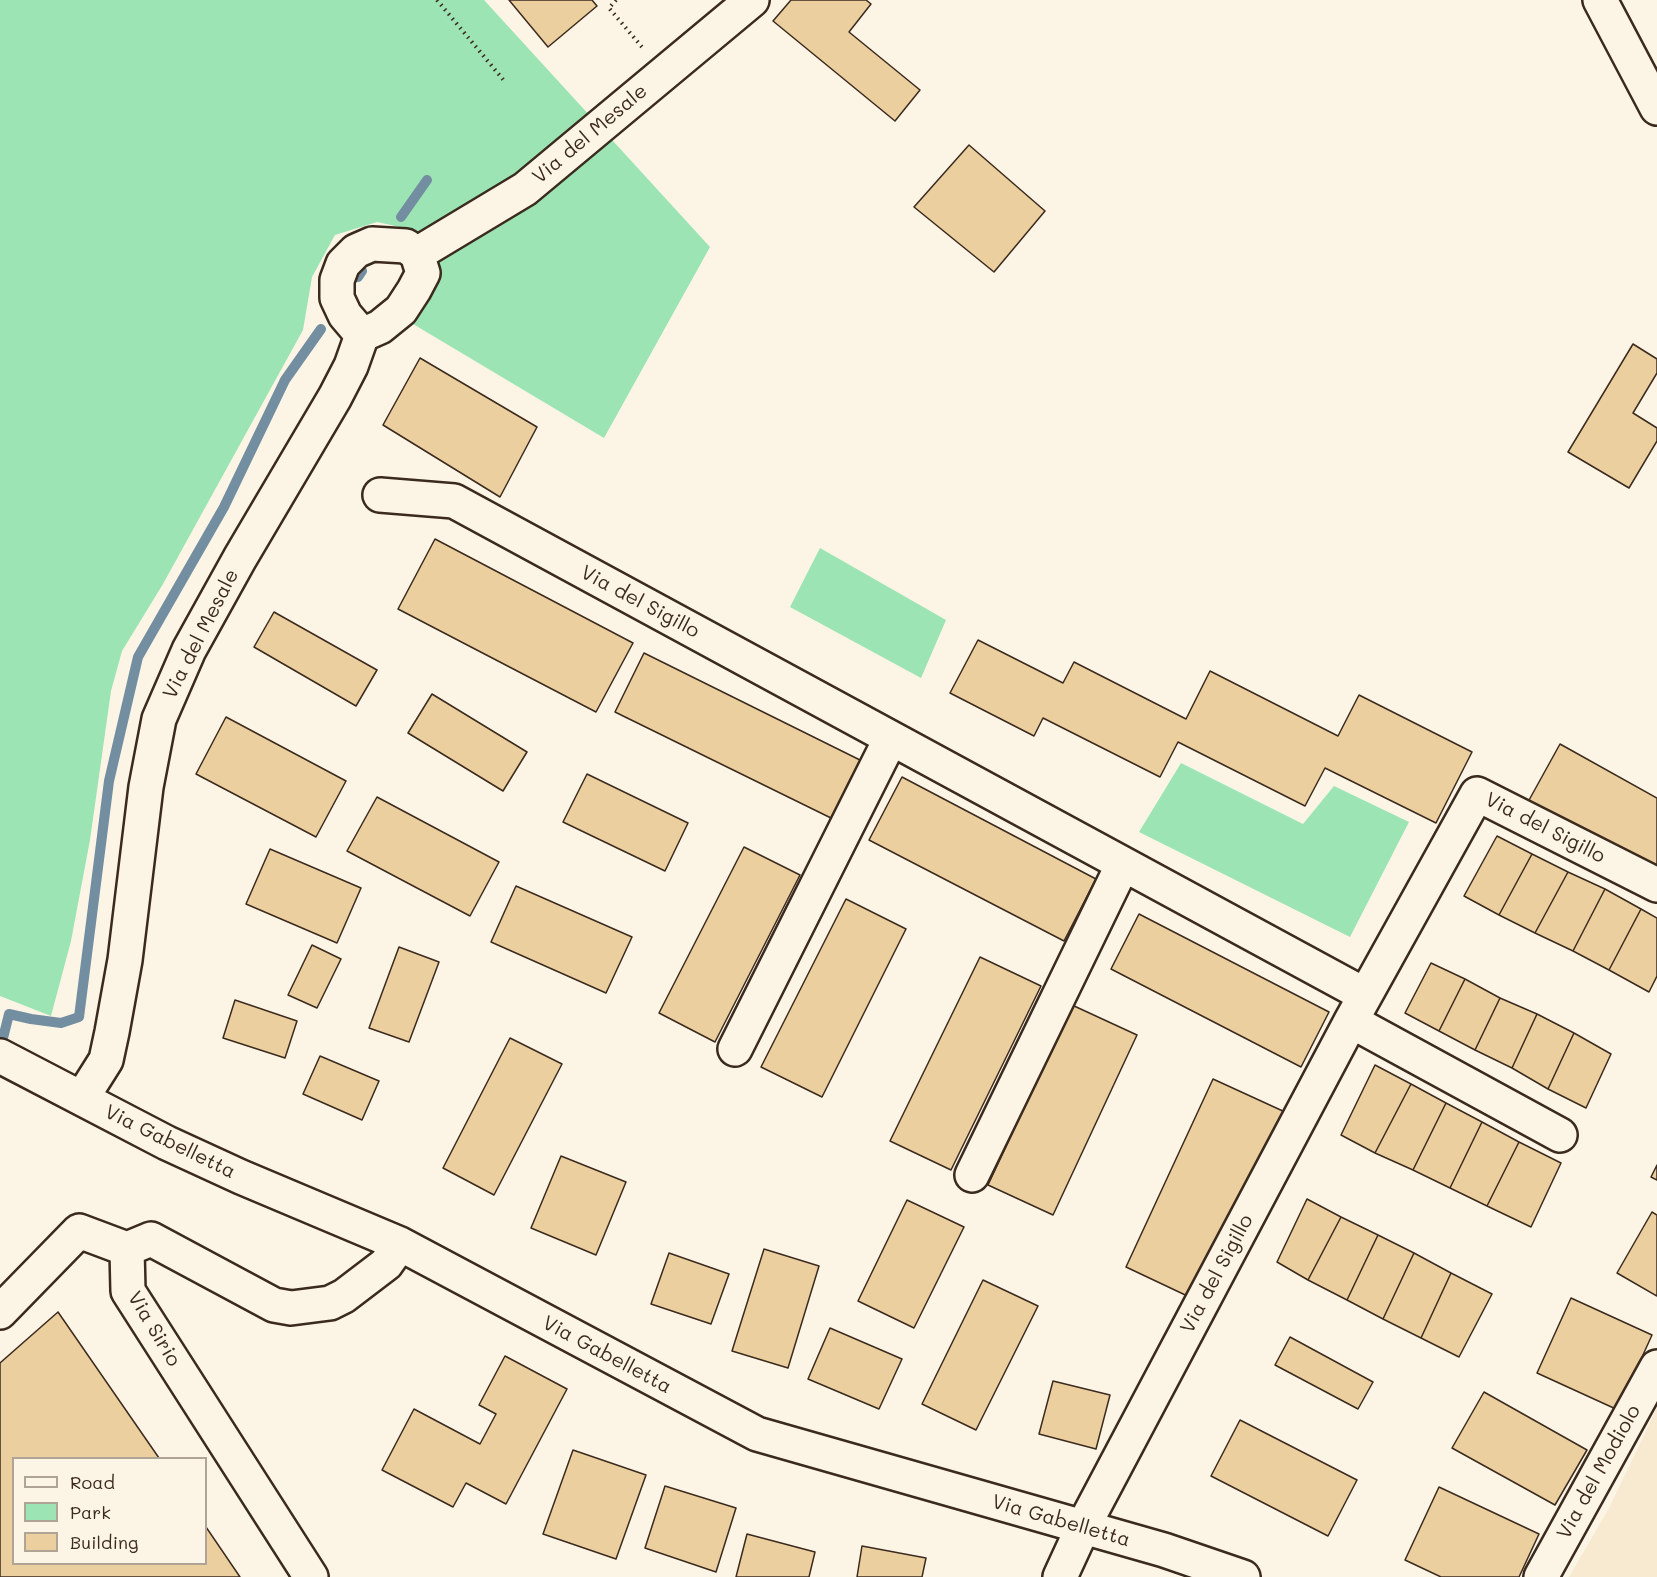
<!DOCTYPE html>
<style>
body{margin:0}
#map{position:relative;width:1657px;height:1577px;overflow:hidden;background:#fcf5e5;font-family:Mali,sans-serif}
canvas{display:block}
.legend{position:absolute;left:12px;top:1457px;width:195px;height:108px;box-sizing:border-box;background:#fcf5e5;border:2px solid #afa495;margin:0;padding:8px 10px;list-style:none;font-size:18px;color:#3b2a1e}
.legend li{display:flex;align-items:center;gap:12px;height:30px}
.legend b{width:30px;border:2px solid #afa495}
</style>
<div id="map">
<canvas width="1657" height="1577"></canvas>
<ul class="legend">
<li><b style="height:8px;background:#fcf5e5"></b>Road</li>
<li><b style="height:16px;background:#9ce4b3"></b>Park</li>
<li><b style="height:16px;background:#eccf9f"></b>Building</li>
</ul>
</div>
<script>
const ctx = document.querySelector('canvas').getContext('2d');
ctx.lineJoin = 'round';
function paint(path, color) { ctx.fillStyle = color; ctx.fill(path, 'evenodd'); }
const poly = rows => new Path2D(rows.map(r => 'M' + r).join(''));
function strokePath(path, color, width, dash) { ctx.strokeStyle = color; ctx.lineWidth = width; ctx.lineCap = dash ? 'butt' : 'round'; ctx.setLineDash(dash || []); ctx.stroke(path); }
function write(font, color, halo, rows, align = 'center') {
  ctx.font = font + ' Mali,sans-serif'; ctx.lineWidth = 4.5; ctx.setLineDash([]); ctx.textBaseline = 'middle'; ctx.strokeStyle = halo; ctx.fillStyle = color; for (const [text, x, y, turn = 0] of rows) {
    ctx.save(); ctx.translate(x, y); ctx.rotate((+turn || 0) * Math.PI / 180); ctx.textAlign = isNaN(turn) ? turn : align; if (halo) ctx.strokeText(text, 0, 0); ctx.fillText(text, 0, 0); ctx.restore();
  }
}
paint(poly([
 [1657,1408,1657,1577,1569,1577,1609,1508]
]), '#f7ead0');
paint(poly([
 [0,0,484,0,710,247,604,438,408,321,440,266,423,232,377,222,335,235,312,277,303,330,163,584,122,651,111,691,90,840,71,941,51,1016,0,996],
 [820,548,946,620,921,678,790,607],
 [1181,763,1303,824,1334,786,1409,822,1350,937,1139,832]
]), '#9ce4b3');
strokePath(poly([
 [401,217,427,180],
 [358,277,362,271],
 [3,1038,9,1014,31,1019,61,1023,79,1017,109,781,138,657,224,507,285,380,321,329]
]), '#738ea1', 10);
const building = poly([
 [509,0,592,0,597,6,548,47,509,0],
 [791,0,866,0,871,4,849,32,920,90,895,121,773,21,791,0],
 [969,145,1045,211,994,272,914,207,969,145],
 [1633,344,1657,359,1657,373,1633,413,1657,428,1657,441,1629,488,1568,452,1633,344],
 [420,358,537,427,500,497,383,425,420,358],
 [435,539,633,643,596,712,398,609,435,539],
 [274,612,377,670,356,706,254,647,274,612],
 [978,640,1063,683,1074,662,1186,719,1210,671,1338,736,1359,695,1472,752,1436,823,1325,768,1305,806,1178,742,1160,777,1043,718,1034,736,950,693,978,640],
 [644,653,862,761,833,819,615,712,644,653],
 [432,694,527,752,503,791,408,733,432,694],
 [226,717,346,781,316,837,196,774,226,717],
 [1560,744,1657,798,1657,884,1523,811,1560,744],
 [587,774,688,823,665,871,563,822,587,774],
 [902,777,1096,879,1064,941,869,840,902,777],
 [377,797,499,862,470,916,347,851,377,797],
 [1497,836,1532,854,1499,915,1464,896,1497,836],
 [744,847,800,875,715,1042,659,1013,744,847],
 [270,849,361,888,337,943,246,904,270,849],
 [1532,854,1568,872,1535,933,1499,915,1532,854],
 [1568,872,1605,889,1573,951,1535,933,1568,872],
 [516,886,632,937,606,993,491,942,516,886],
 [1605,889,1641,909,1609,970,1573,951,1605,889],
 [846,899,906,929,822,1097,761,1067,846,899],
 [1641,909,1657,918,1657,976,1649,992,1609,970,1641,909],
 [1139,914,1329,1012,1301,1067,1111,969,1139,914],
 [312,945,341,959,317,1008,288,995,312,945],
 [399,947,439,962,409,1042,369,1028,399,947],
 [980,957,1041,986,951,1170,890,1141,980,957],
 [1431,963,1465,979,1439,1031,1405,1013,1431,963],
 [1465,979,1500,998,1475,1050,1439,1031,1465,979],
 [1500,998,1537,1014,1512,1068,1475,1050,1500,998],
 [235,1000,297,1021,285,1058,223,1038,235,1000],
 [1072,1005,1137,1035,1053,1215,988,1185,1072,1005],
 [1537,1014,1574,1033,1548,1089,1512,1068,1537,1014],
 [1574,1033,1611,1054,1586,1108,1548,1089,1574,1033],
 [510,1038,562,1064,494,1195,443,1168,510,1038],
 [320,1056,379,1081,362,1120,303,1094,320,1056],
 [1375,1065,1411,1084,1375,1153,1341,1135,1375,1065],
 [1213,1079,1285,1112,1198,1301,1126,1267,1213,1079],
 [1411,1084,1446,1103,1413,1170,1375,1153,1411,1084],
 [1446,1103,1482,1122,1450,1188,1413,1170,1446,1103],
 [1482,1122,1519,1142,1487,1206,1450,1188,1482,1122],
 [1519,1142,1561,1163,1531,1227,1487,1206,1519,1142],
 [561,1156,626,1182,596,1255,531,1228,561,1156],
 [1657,1165,1657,1180,1651,1177,1657,1165],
 [1307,1199,1341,1217,1308,1280,1277,1262,1307,1199],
 [907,1200,964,1227,914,1328,858,1301,907,1200],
 [1652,1212,1657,1215,1657,1296,1617,1273,1652,1212],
 [1341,1217,1378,1235,1347,1300,1308,1280,1341,1217],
 [1378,1235,1414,1253,1383,1319,1347,1300,1378,1235],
 [764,1249,819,1266,788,1368,732,1351,764,1249],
 [669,1253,729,1274,711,1324,651,1304,669,1253],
 [1414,1253,1451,1273,1421,1338,1383,1319,1414,1253],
 [1451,1273,1492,1294,1459,1357,1421,1338,1451,1273],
 [983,1280,1038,1306,976,1430,922,1404,983,1280],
 [1571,1298,1652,1335,1618,1410,1537,1373,1571,1298],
 [58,1312,159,1458,14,1458,14,1564,206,1564,206,1527,240,1577,0,1577,0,1363,58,1312],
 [830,1328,902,1359,879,1409,808,1379,830,1328],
 [1290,1337,1373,1382,1358,1409,1275,1365,1290,1337],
 [505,1356,567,1389,506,1504,466,1483,453,1507,382,1470,414,1409,480,1444,496,1414,479,1405,505,1356],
 [1053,1381,1110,1395,1096,1449,1039,1434,1053,1381],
 [1484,1392,1587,1450,1555,1505,1452,1448,1484,1392],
 [1240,1420,1357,1480,1328,1536,1211,1476,1240,1420],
 [573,1450,646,1475,616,1559,543,1534,573,1450],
 [665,1486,736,1508,716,1572,645,1548,665,1486],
 [1439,1487,1539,1534,1519,1577,1441,1577,1405,1560,1439,1487],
 [747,1534,815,1552,809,1577,736,1577,747,1534],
 [862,1546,926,1558,922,1577,857,1577,862,1546]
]);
paint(building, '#eccf9f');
strokePath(building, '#3b2a1e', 1.5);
const minor = poly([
 [1600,0,1657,108],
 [417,254,525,189,752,0],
 [380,495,454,501,1365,995],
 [1351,1021,1560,1135],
 [735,1049,891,738],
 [0,1056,167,1143,241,1177,400,1244,757,1434,1164,1550,1243,1577],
 [82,1098,106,1060,112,1032,125,960,146,787,159,719,189,650,240,558,335,397,351,366,362,335,380,327,401,310,414,290,423,273,417,254,406,246,372,244,356,251,343,264,337,280,337,298,345,315,362,335],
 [972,1175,1123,864],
 [0,1312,79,1231,127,1249],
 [311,1577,128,1291,127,1249,151,1239,274,1305,291,1308,330,1303,344,1296,386,1264,400,1244],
 [1060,1577,1083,1527,1351,1021,1477,794,1657,885],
 [1541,1577,1657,1367]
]);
strokePath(minor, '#3b2a1e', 38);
strokePath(poly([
 [437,0,506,83],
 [616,0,609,8,642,47]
]), '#3b2a1e', 4, [1.5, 4.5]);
strokePath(minor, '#fcf5e5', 33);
write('20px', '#3b2a1e', '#fcf5e5', [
 ["Via del Mesale",590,134,-40],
 ["Via del Sigillo",640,602,28],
 ["Via del Mesale",201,634,-63],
 ["Via del Sigillo",1545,828,27],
 ["Via Gabelletta",170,1142,26],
 ["Via del Sigillo",1217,1274,-62],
 ["Via Sirio",154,1329,59],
 ["Via Gabelletta",607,1355,28],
 ["Via del Modiolo",1599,1472,-61],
 ["Via Gabelletta",1061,1521,16]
]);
</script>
